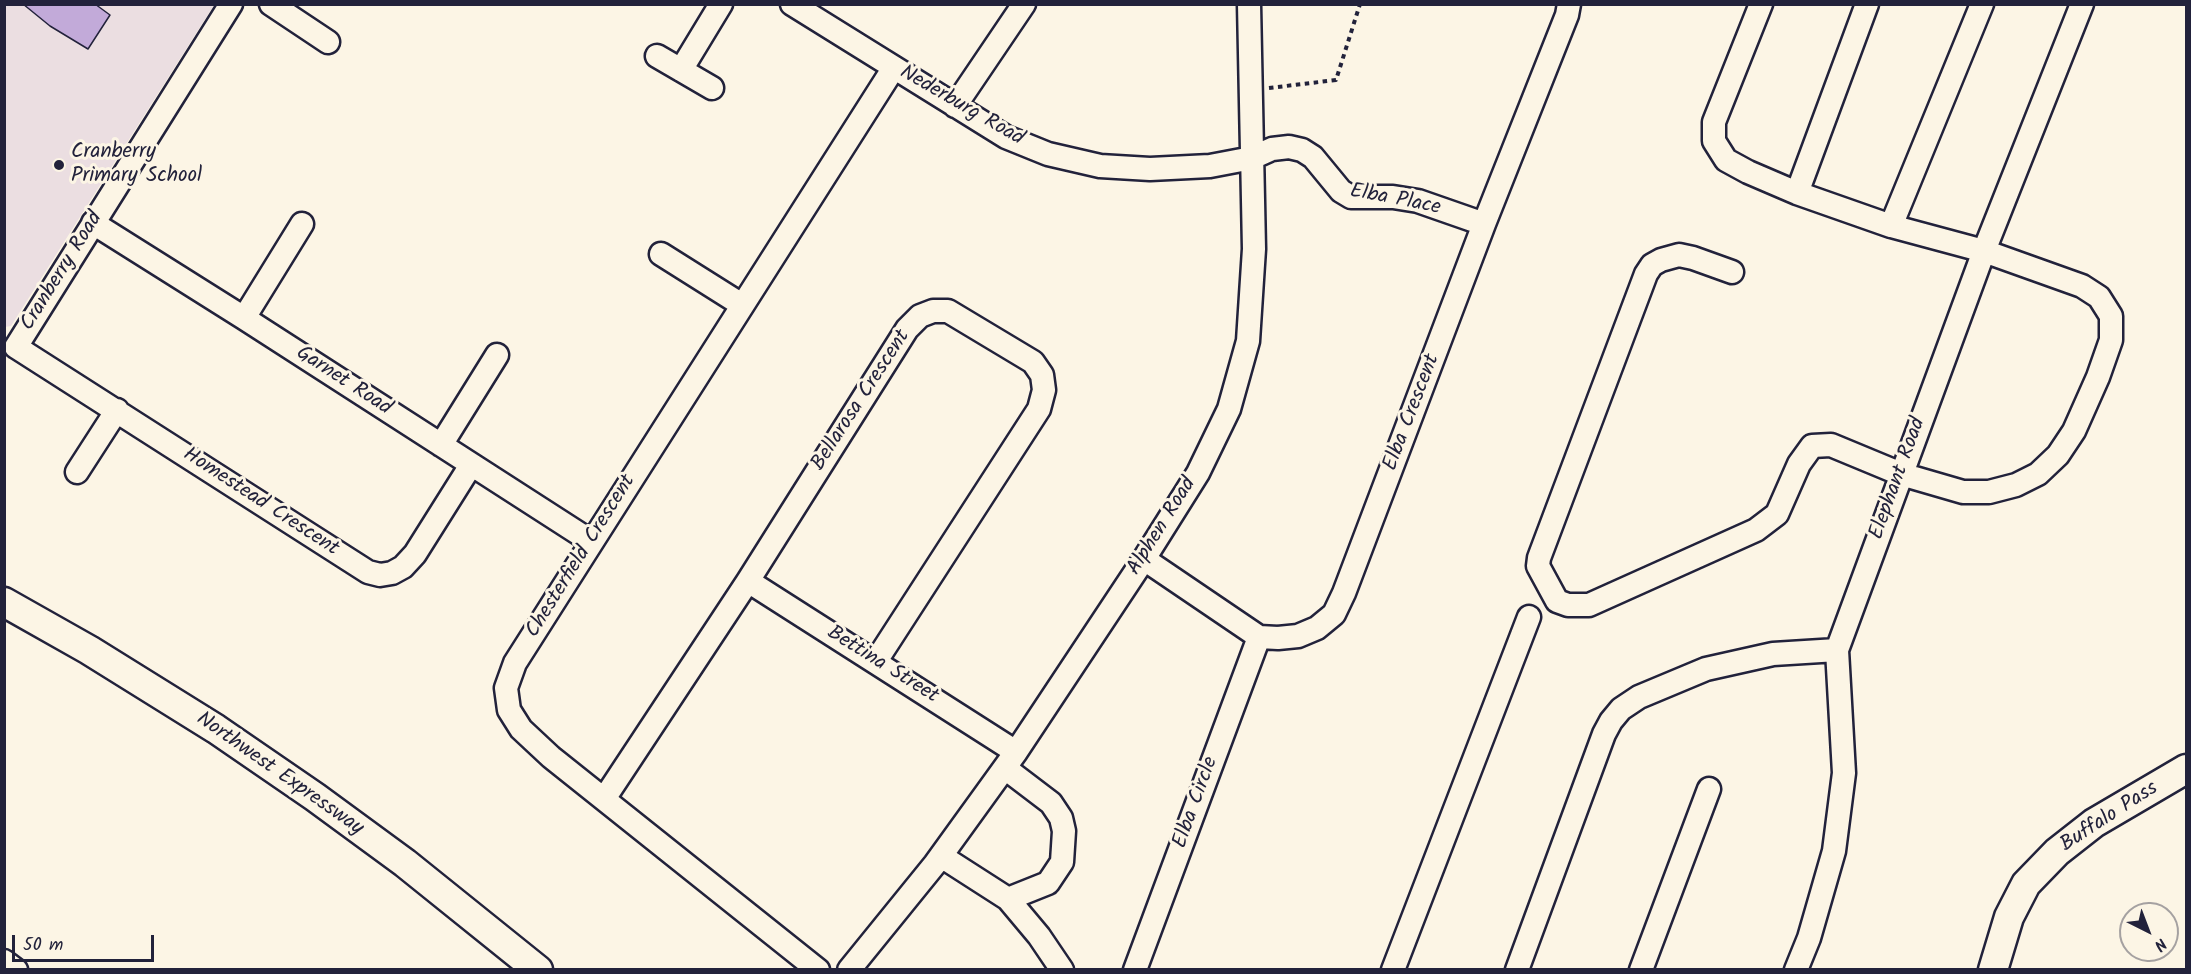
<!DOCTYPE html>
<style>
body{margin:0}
#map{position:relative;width:2191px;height:974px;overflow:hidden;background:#fcf5e5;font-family:Kalam,sans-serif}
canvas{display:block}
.frame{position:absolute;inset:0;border:6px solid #22223b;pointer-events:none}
.north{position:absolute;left:2119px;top:902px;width:60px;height:60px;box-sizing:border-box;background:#fcf5e5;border:2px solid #a5a1a1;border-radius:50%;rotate:138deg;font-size:16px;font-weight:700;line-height:24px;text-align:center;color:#22223b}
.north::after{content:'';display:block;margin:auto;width:21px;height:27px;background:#22223b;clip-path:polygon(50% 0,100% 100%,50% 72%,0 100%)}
.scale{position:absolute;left:12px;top:935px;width:142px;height:27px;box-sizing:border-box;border:3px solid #22223b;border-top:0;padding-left:8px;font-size:18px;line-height:21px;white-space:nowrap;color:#22223b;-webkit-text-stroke:4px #fcf5e5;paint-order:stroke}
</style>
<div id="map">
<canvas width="2191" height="974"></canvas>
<div class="frame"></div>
<div class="north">N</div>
<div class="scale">50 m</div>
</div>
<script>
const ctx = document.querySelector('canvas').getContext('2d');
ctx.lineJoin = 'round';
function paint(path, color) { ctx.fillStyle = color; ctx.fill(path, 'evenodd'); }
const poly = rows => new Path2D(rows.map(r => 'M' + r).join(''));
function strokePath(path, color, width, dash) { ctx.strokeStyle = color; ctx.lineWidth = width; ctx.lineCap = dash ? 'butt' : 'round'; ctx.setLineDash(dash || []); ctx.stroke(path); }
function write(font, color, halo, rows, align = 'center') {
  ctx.font = font + ' Kalam,sans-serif'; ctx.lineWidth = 6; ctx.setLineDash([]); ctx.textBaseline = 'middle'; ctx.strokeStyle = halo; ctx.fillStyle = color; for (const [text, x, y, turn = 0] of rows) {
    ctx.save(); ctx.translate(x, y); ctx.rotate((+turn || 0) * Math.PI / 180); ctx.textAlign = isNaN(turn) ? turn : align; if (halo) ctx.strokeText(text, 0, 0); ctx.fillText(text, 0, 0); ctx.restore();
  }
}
paint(poly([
 [4,5,214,5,11,326,5,327]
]), '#ebdee1');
const building = poly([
 [23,4,95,4,110,15,88,49,50,26,23,4]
]);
paint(building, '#c2aad9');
strokePath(building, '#22223b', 1.5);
const minor = poly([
 [271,4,328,42],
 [792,4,1006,137,1048,154,1100,166,1150,169,1210,166,1252,158,1272,149,1289,147,1302,150,1313,157,1341,191,1351,197,1393,197,1418,201,1484,224],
 [657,56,712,88],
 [681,70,721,4],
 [955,106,1024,4],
 [1797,193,1867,4],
 [93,223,244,318,592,542],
 [1891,226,1982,4],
 [661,254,742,305],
 [1732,272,1693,258,1679,255,1661,260,1652,265,1646,274,1539,558,1538,566,1557,601,1568,605,1589,605,1756,530,1777,514,1799,464,1812,446,1831,445,1901,474,1963,492,1989,492,2016,485,2038,474,2058,455,2074,431,2098,377,2111,340,2111,316,2099,297,2082,286,1984,251,1891,226,1797,193,1748,172,1726,160,1714,141,1714,122,1761,4],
 [244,318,302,224],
 [16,347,368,572,380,575,392,573,403,567,415,554,471,465],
 [16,347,231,4],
 [441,445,497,355],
 [77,472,117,410],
 [1144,559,1259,637,1278,638,1298,636,1317,628,1334,614,1344,593,1484,224,1567,15,1569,4],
 [748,581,1016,752],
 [1005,768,1051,803,1061,818,1064,831,1062,862,1048,883,1008,899],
 [604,799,748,581,907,329,920,316,933,311,948,311,1033,362,1042,375,1044,390,1039,409,876,661],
 [941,856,1008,899,1039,936,1062,970],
 [4,961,16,970],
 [818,970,551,757,521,729,509,710,506,688,515,663,893,69],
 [849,970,935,864,1016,752,1144,559,1198,473,1229,409,1248,341,1254,249,1249,4],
 [1135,970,1259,637],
 [1393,970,1529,617],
 [1517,970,1604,734,1611,721,1621,709,1639,697,1706,669,1773,654,1837,650],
 [1641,970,1709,789],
 [1796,970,1809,938,1834,851,1844,773,1837,650,1984,251,2082,4]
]);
const major = poly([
 [4,602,89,650,216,729,315,797,405,863,538,970],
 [1993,970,2009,917,2026,884,2057,852,2094,823,2186,769]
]);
strokePath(minor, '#22223b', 27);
strokePath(major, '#22223b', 33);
strokePath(poly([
 [1269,88,1336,80,1360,4]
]), '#22223b', 4, [4.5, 4.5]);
strokePath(minor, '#fcf5e5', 22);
strokePath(major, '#fcf5e5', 28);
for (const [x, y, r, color] of [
 [59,165,6,"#22223b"]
]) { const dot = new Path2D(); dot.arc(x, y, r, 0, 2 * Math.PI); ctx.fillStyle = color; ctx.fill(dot); strokePath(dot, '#fcf5e5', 2); }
write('21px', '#22223b', '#fcf5e5', [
 ["Nederburg Road",961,107,30],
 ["Elba Place",1395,201,11],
 ["Cranberry Road",63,272,-58],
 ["Garnet Road",343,382,33],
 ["Bellarosa Crescent",862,401,-57],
 ["Elba Crescent",1413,413,-69],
 ["Elephant Road",1899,479,-70],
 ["Homestead Crescent",260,503,33],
 ["Alphen Road",1163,527,-58],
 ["Chesterfield Crescent",582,557,-58],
 ["Bettina Street",882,666,32],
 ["Northwest Expressway",279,775,35],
 ["Elba Circle",1197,803,-70],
 ["Buffalo Pass",2110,818,-33]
]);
write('21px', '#22223b', '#fcf5e5', [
 ["Cranberry",71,153],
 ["Primary School",71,177]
], 'left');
</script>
